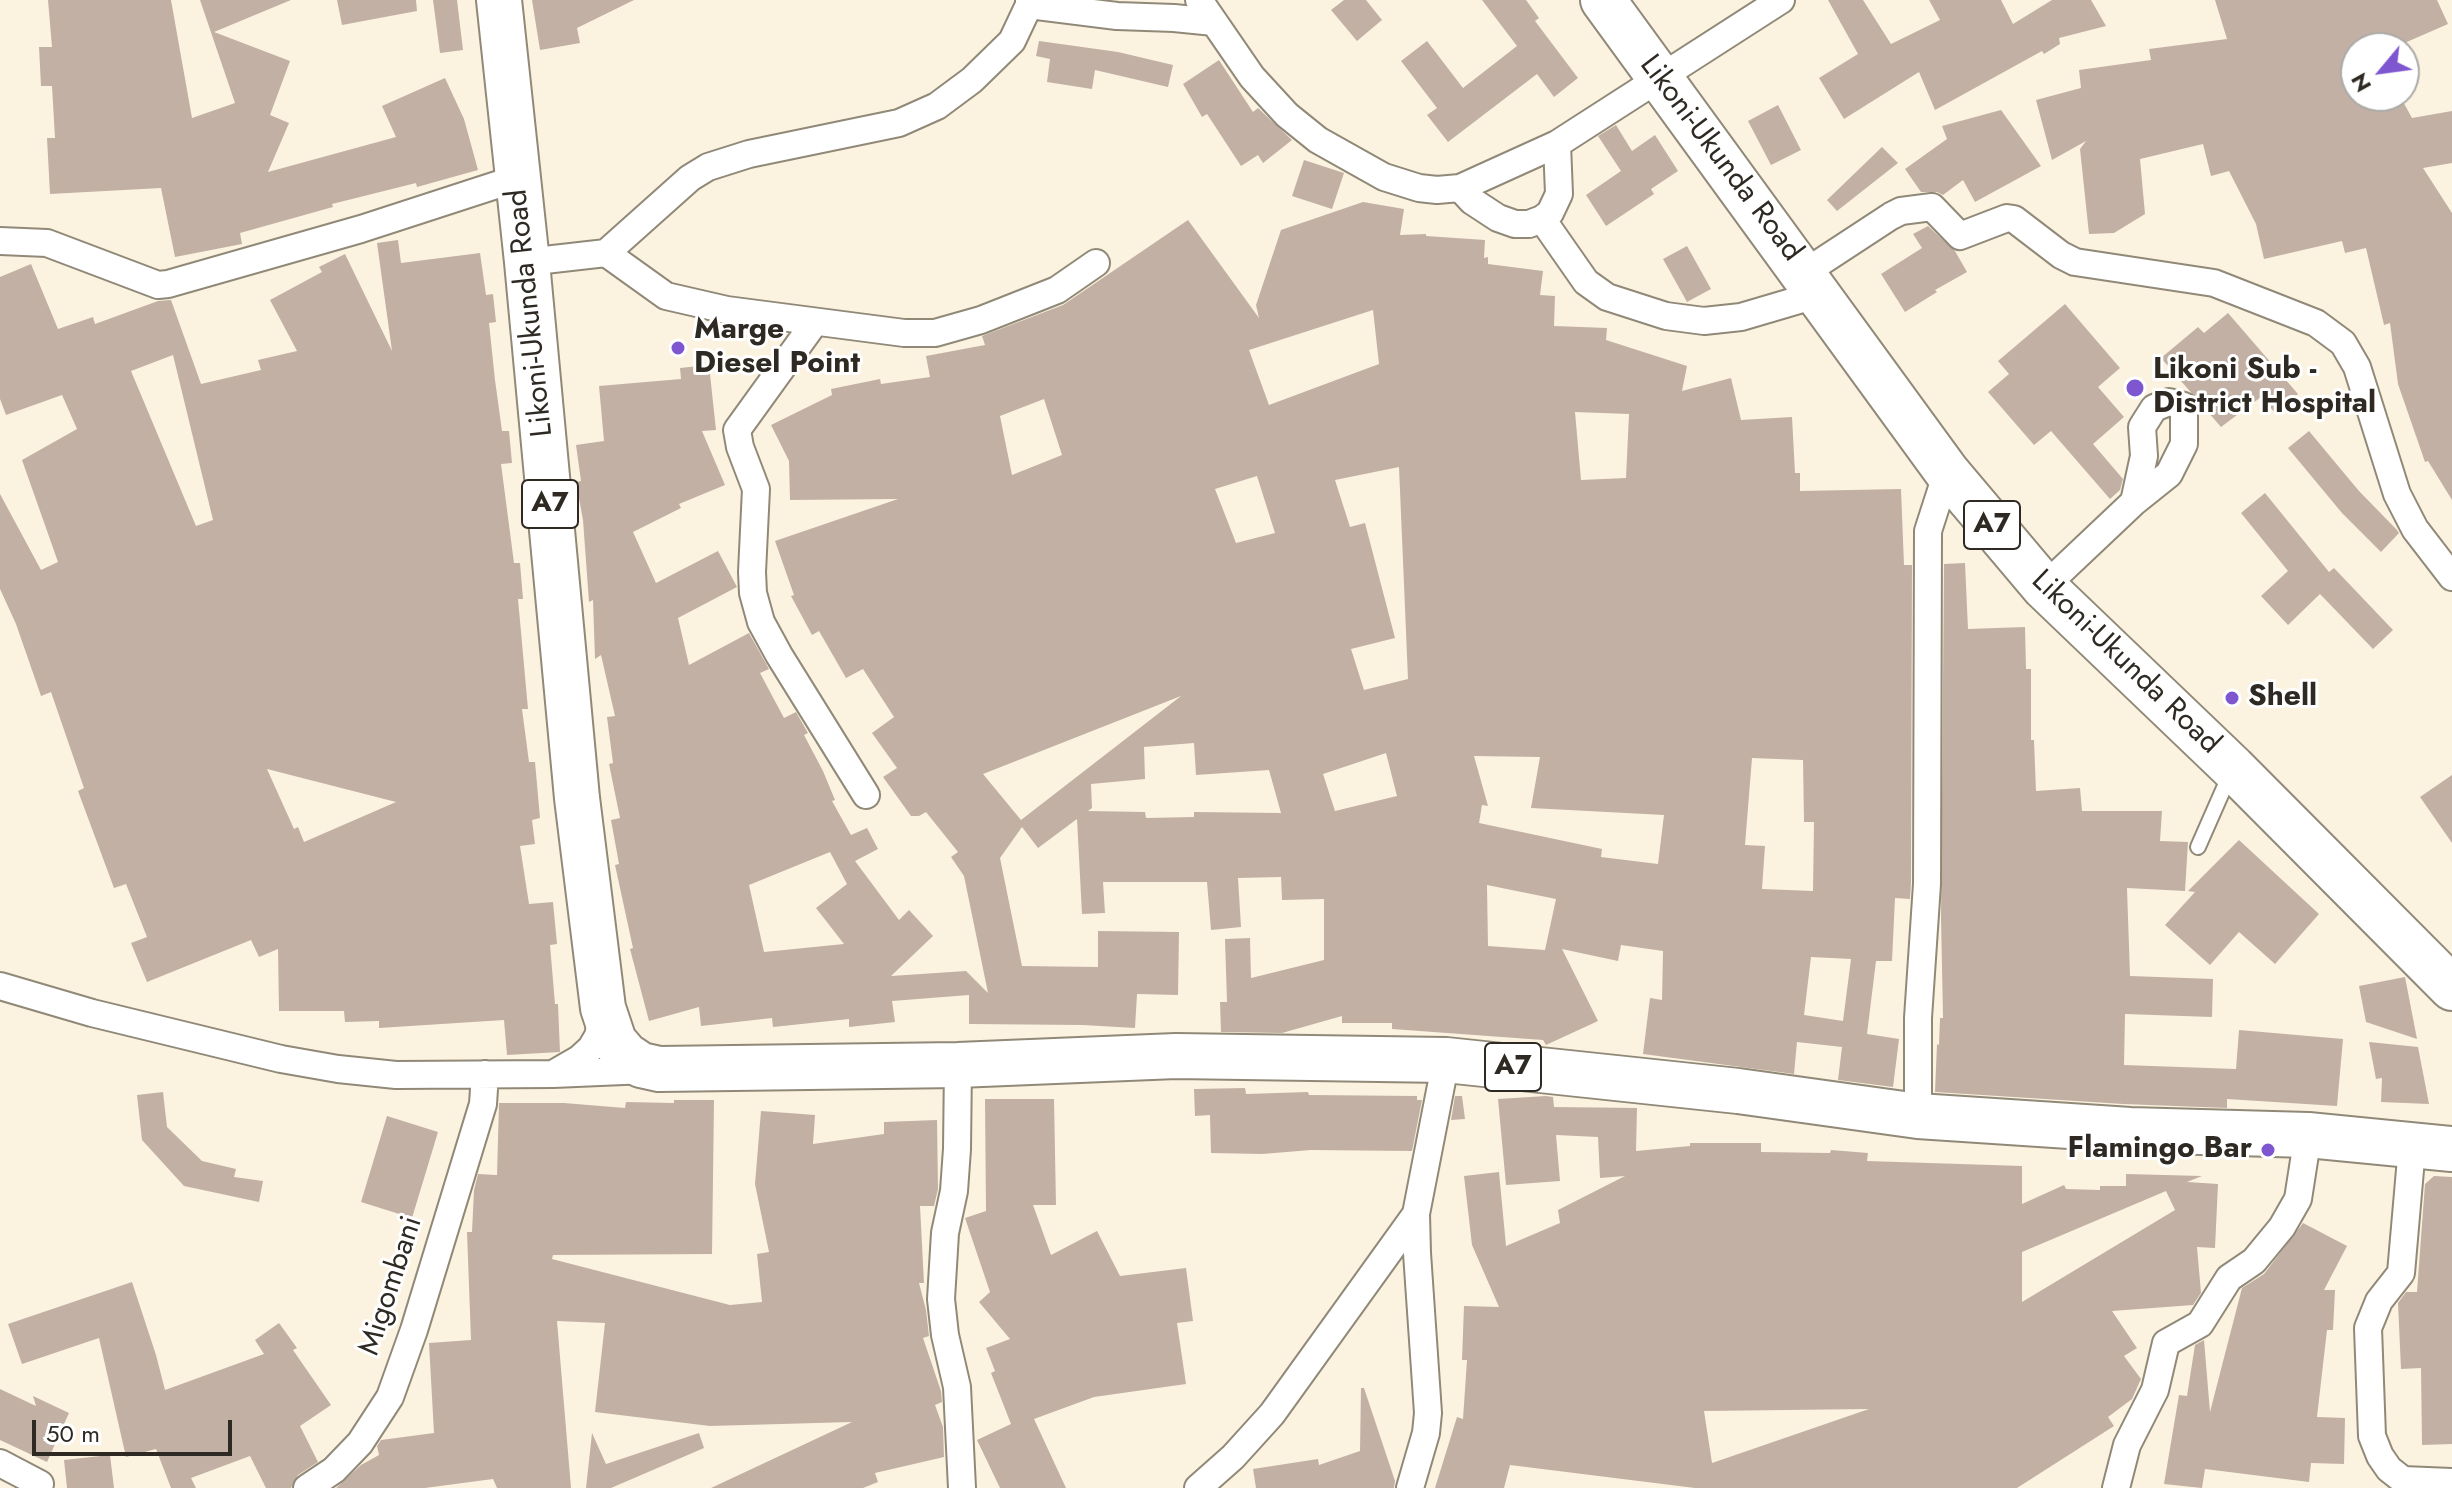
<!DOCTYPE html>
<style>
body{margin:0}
#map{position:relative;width:2452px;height:1488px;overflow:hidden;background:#fbf3e0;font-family:Jost,sans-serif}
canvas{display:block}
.north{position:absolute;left:2340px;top:32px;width:80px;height:80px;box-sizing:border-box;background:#fff;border:2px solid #abaaa7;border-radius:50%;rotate:241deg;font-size:22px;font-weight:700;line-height:32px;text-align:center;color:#2e2a23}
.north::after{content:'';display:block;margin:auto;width:28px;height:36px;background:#7e57d0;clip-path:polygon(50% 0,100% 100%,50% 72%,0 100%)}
.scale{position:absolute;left:32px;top:1420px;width:200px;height:36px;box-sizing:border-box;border:4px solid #2e2a23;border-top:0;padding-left:10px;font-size:24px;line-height:28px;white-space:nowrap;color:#2e2a23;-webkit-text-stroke:6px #fff;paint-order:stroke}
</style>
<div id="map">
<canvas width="2452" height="1488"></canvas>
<div class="north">N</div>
<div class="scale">50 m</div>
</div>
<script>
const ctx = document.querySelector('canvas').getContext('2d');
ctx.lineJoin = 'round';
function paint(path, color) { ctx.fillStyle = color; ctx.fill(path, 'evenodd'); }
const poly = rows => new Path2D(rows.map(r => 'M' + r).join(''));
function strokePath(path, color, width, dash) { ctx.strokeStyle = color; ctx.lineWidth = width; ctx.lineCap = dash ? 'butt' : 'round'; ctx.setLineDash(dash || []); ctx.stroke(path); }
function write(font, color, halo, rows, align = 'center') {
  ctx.font = font + ' Jost,sans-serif'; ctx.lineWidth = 6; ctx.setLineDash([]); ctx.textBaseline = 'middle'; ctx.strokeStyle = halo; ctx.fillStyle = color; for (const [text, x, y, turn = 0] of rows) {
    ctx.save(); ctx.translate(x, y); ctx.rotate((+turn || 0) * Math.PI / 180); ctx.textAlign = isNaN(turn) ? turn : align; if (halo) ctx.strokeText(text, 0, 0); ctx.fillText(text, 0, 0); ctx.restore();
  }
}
paint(poly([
 [48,0,171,0,192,118,235,103,200,0,291,0,214,32,290,61,270,115,289,123,268,172,396,137,382,106,445,78,464,119,478,170,417,187,416,183,332,204,333,207,240,233,242,244,175,257,161,188,50,194,47,138,55,138,52,86,41,86,39,47,52,47],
 [337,0,416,0,417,11,342,25],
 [433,0,457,0,463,50,440,53],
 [532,0,634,0,577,28,580,43,540,50],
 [1344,0,1366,0,1382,20,1357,41,1331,10],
 [1482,0,1526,0,1539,18,1535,21,1578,78,1554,97,1537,74,1448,142,1427,115,1437,108,1401,61,1427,41,1463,88,1517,46],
 [1828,0,1863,0,1891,44,1940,20,1929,0,2001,0,2013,24,2052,0,2091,0,2106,26,2059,38,2060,44,2044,54,2042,51,1935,110,1919,72,1844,119,1819,78,1858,54],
 [2215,0,2437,0,2448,24,2393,48,2356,48,2356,96,2400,96,2412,118,2452,111,2452,163,2423,168,2452,213,2452,500,2428,461,2425,462,2398,384,2390,323,2384,325,2366,248,2345,253,2342,241,2264,259,2256,224,2229,171,2211,176,2203,144,2140,159,2145,214,2114,233,2089,234,2080,149,2086,141,2052,160,2036,100,2081,88,2079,70,2151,60,2149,49,2227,39],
 [1039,41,1118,52,1173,65,1168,87,1095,70,1092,89,1047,82,1050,59,1036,56],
 [1219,60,1253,112,1258,108,1292,140,1263,163,1258,155,1241,166,1207,114,1202,117,1183,84],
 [1778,105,1801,150,1771,165,1748,121],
 [2001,110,2041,166,1975,202,1963,180,1943,195,1937,192,1921,192,1905,169,1947,139,1942,126],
 [1616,125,1632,151,1655,135,1678,171,1651,189,1654,194,1606,226,1586,195,1621,171,1598,136],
 [1882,147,1898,163,1837,211,1827,200],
 [1304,160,1344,173,1332,209,1292,196],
 [1363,202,1404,209,1400,235,1426,234,1426,236,1485,240,1484,258,1488,257,1488,264,1543,271,1540,295,1555,296,1554,326,1607,328,1606,340,1687,366,1682,391,1731,378,1741,420,1792,417,1795,473,1800,473,1800,491,1901,489,1904,565,1912,565,1911,883,1910,899,1895,898,1892,961,1876,961,1867,1034,1899,1039,1893,1087,1838,1080,1842,1047,1797,1042,1794,1074,1643,1054,1650,998,1662,1000,1663,951,1621,945,1618,961,1562,949,1598,1021,1546,1045,1543,1040,1392,1029,1392,1023,1342,1023,1342,1016,1282,1033,1221,1032,1220,1002,1227,1002,1225,939,1250,938,1251,978,1324,960,1324,899,1282,900,1281,877,1238,878,1241,927,1211,930,1207,882,1103,882,1105,913,1082,914,1077,819,1038,848,1022,827,1000,858,1022,966,1098,967,1098,931,1179,932,1178,995,1137,994,1135,1028,1083,1025,969,1024,969,995,892,1001,895,1022,849,1027,849,1019,773,1027,772,1018,701,1026,699,1007,649,1021,630,949,633,948,615,865,619,864,611,820,620,818,609,764,613,763,607,717,615,716,601,655,595,659,593,600,589,602,583,520,576,482,581,481,576,445,604,441,599,386,681,379,680,368,709,365,716,430,702,431,725,485,679,504,681,508,633,532,656,583,718,551,737,587,678,618,689,665,749,633,769,669,760,673,784,718,796,712,808,733,804,735,823,771,835,800,832,801,851,835,867,828,878,849,855,861,899,920,909,910,933,936,891,976,966,971,988,993,964,876,951,857,958,852,926,812,919,816,911,816,883,777,897,768,872,733,894,717,863,669,846,678,819,631,812,635,791,596,794,595,775,541,898,499,790,500,789,461,771,425,832,395,831,389,880,379,881,384,930,377,926,356,985,345,982,336,1063,305,1188,220,1259,318,1256,305,1281,230],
 [1373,310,1379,364,1269,405,1249,350],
 [1044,399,1062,455,1012,475,1000,416],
 [1575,412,1629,414,1626,478,1581,480],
 [1399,467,1408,679,1364,690,1351,649,1395,638,1365,523,1350,527,1335,480],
 [1257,476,1275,533,1236,543,1215,489],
 [1181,696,1021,820,983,774],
 [1194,743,1196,775,1269,770,1281,813,1194,812,1194,817,1146,818,1145,812,1088,811,1092,808,1091,784,1145,779,1144,747],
 [1386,753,1397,796,1335,811,1323,774],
 [1474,756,1540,757,1531,808,1664,815,1658,864,1601,857,1602,849,1479,823,1482,805,1488,806],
 [1752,758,1803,760,1804,822,1814,822,1813,891,1762,889,1765,846,1745,845],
 [830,852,847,884,816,908,844,944,764,952,749,885],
 [1487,885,1556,899,1545,950,1488,946],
 [1811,957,1851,959,1843,1021,1804,1015],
 [1928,226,1955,251,1967,272,1935,290,1937,292,1905,312,1881,274,1922,248,1913,234],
 [398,240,401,263,480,253,486,295,493,294,496,322,489,323,495,380,502,431,509,431,512,463,501,464,514,563,520,563,523,599,518,599,528,709,522,709,529,762,535,762,540,818,532,820,535,844,520,846,529,904,553,902,557,944,550,945,555,1004,558,1004,560,1052,507,1055,504,1020,379,1028,379,1021,345,1022,344,1011,279,1011,278,949,259,957,251,940,147,982,131,943,147,937,126,884,114,888,78,791,84,788,51,692,41,696,16,624,0,589,0,494,41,570,58,562,22,460,77,429,62,395,6,415,0,399,0,277,31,264,58,329,93,317,95,324,158,301,171,300,201,384,261,370,258,360,297,351,270,300,322,272,319,267,345,254,392,351,377,243],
 [173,355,213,520,196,526,131,371],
 [267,769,396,802,304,842,298,827,294,829],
 [1687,246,1711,289,1687,302,1663,259],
 [2065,304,2120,368,2098,387,2124,417,2093,444,2123,479,2120,490,2110,499,2051,431,2034,445,1988,392,2009,374,1998,361],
 [2228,313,2298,394,2276,414,2261,397,2221,427,2161,358,2198,327,2204,333],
 [2309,431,2359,491,2397,530,2399,533,2381,552,2342,513,2288,448],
 [2265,493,2329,572,2334,568,2393,630,2373,649,2320,594,2288,625,2261,596,2288,571,2241,513],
 [1965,563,1968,629,2025,627,2026,669,2031,669,2031,740,2034,740,2036,791,2080,788,2082,811,2162,811,2160,841,2188,842,2185,891,2127,888,2130,976,2213,979,2212,1017,2125,1014,2124,1065,2236,1069,2239,1030,2343,1039,2337,1106,2227,1099,2227,1108,2123,1104,1935,1092,1937,1044,1939,1045,1940,1018,1943,1018,1941,917,1944,564],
 [2452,775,2452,843,2420,797],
 [2239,840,2319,914,2275,964,2239,932,2210,965,2165,925,2195,892,2188,891],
 [2405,977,2417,1039,2366,1022,2359,986],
 [2369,1042,2418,1047,2429,1104,2381,1102,2382,1078,2376,1079],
 [1245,1088,1246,1094,1308,1092,1309,1095,1417,1096,1417,1100,1422,1100,1412,1151,1311,1150,1262,1154,1211,1153,1210,1115,1195,1116,1194,1089],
 [163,1092,167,1127,202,1161,236,1169,234,1177,263,1181,259,1202,184,1186,142,1140,137,1095],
 [1455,1096,1462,1096,1465,1119,1451,1120],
 [1546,1096,1553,1097,1554,1107,1637,1108,1636,1151,1690,1146,1690,1143,1761,1143,1761,1152,1830,1153,1831,1150,1868,1153,1867,1161,2022,1166,2022,1204,2064,1185,2066,1189,2100,1190,2100,1186,2126,1186,2126,1174,2202,1176,2187,1182,2218,1184,2215,1248,2197,1247,2201,1293,2193,1305,2112,1311,2137,1348,2124,1356,2141,1379,2132,1399,2108,1417,2114,1426,2017,1488,1695,1488,1510,1465,1504,1488,1435,1488,1457,1417,1463,1419,1467,1360,1462,1360,1464,1306,1499,1307,1472,1245,1464,1176,1499,1172,1506,1246,1560,1223,1558,1210,1625,1176,1600,1178,1598,1137,1556,1135,1560,1181,1506,1185,1498,1099],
 [2166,1191,2175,1210,2022,1302,2022,1252],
 [1869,1409,1712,1463,1704,1411],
 [985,1099,1054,1099,1056,1205,1033,1205,1051,1255,1097,1231,1120,1276,1186,1268,1193,1321,1177,1323,1186,1384,1094,1397,1034,1419,1066,1488,1000,1488,977,1440,1011,1424,991,1373,995,1371,986,1348,1010,1339,979,1302,990,1292,965,1218,986,1211],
 [674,1100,714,1100,712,1254,553,1255,552,1259,730,1305,762,1302,757,1254,769,1252,755,1184,761,1111,815,1115,813,1144,884,1134,884,1122,937,1120,938,1189,934,1206,920,1206,924,1283,919,1283,926,1310,929,1336,923,1338,941,1391,942,1402,935,1405,943,1427,944,1457,875,1473,878,1482,863,1488,711,1488,852,1422,710,1426,595,1412,605,1323,557,1321,571,1488,497,1488,493,1479,425,1488,336,1488,361,1465,379,1455,377,1446,381,1440,434,1433,429,1343,471,1340,467,1232,472,1232,474,1190,478,1174,497,1175,499,1103,564,1103,625,1108,626,1102,674,1103],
 [387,1116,438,1132,412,1218,361,1202],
 [2434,1176,2452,1177,2452,1444,2422,1445,2421,1368,2401,1369,2398,1303,2406,1292,2417,1292,2425,1184],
 [2303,1223,2347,1246,2324,1290,2335,1290,2333,1330,2327,1330,2317,1417,2345,1418,2344,1464,2311,1463,2309,1482,2205,1469,2202,1488,2164,1484,2179,1395,2187,1396,2195,1345,2204,1340,2210,1412,2242,1288,2264,1274],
 [132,1282,156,1355,165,1390,264,1354,255,1340,279,1323,297,1348,293,1350,331,1405,300,1426,318,1462,298,1475,291,1488,266,1488,250,1456,191,1478,196,1488,171,1488,156,1449,126,1457,99,1338,22,1364,8,1324],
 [1361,1388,1364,1388,1395,1481,1394,1488,1256,1488,1253,1469,1318,1459,1319,1465,1360,1451],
 [0,1389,36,1406,33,1396,69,1413,47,1462,0,1440],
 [592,1433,606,1464,699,1433,704,1448,611,1488,586,1488],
 [110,1455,114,1488,67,1488,64,1460]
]), '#c2b0a4');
const service = poly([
 [2198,847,2231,772]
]);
const minor = poly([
 [1029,0,1029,5,1117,16,1174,18,1214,22],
 [1199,0,1252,77,1287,115,1318,140,1384,177,1419,188,1437,190,1460,188,1557,144,1781,0],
 [1460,188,1472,201,1498,218,1515,224,1529,224,1542,219,1550,213,1559,194,1557,144],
 [1542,219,1586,282,1607,297,1666,316,1704,321,1741,317,1819,294],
 [0,241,47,243,158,285,168,284,361,229,518,178],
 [606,253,690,178,708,167,749,154,899,123,937,106,972,80,1012,41,1029,5],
 [527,262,606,253,666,296,727,310,904,333,935,333,981,320,1057,290,1096,263],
 [1804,273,1891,216,1901,211,1932,207,1960,236,2007,218,2014,219,2061,255,2075,262,2214,283,2316,323,2343,343,2357,367,2397,494,2415,529,2452,577],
 [815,322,737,430,740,447,756,489,752,572,753,593,761,622,779,655,866,795],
 [2044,587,2134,502,2169,474,2184,444,2184,406,2169,402,2154,408,2142,427,2144,456,2134,502],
 [0,986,92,1013,281,1059,338,1069,396,1075,553,1074],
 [603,1014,598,1036,591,1048,579,1059,553,1074,647,1070],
 [958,1065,957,1149,954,1191,945,1233,941,1299,945,1335,957,1387,962,1488],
 [1918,1116,1918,1018,1927,884,1928,531,1947,472],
 [2412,1147,2401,1273,2379,1301,2368,1328,2372,1436,2380,1456,2389,1469,2403,1480,2452,1482],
 [0,1463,40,1484],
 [307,1488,334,1470,360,1443,390,1397,414,1330,483,1104,485,1074],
 [1198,1488,1233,1457,1272,1414,1416,1214],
 [1410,1488,1426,1433,1428,1413,1417,1253,1416,1214,1446,1060],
 [2116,1488,2127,1445,2155,1390,2166,1343,2200,1324,2229,1278,2254,1261,2282,1227,2298,1199,2308,1135]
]);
const trunk = poly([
 [499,0,527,262,577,798,603,1008,614,1041,626,1055,641,1065,659,1069,958,1065,1176,1056,1446,1060,1738,1091,1918,1116,2130,1130,2308,1135,2452,1149],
 [1603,0,1947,472,2044,587,2233,768,2452,988]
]);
strokePath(service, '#918978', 18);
strokePath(minor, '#918978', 30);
strokePath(trunk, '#918978', 48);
strokePath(service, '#fff', 14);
strokePath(minor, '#fff', 26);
strokePath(trunk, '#fff', 44);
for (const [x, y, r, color] of [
 [678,348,8,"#7e57d0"],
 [2135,388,10,"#7e57d0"],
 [2232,698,8,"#7e57d0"],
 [2268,1150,8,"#7e57d0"]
]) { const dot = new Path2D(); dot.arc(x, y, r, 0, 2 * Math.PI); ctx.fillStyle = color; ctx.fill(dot); strokePath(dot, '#fff', 3); }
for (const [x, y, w] of [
 [550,504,56],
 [1992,525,56],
 [1513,1067,56]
]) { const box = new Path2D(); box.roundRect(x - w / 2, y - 24, w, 48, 6); ctx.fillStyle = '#fff'; ctx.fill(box); strokePath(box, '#2e2a23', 2); }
write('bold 28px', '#2e2a23', null, [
 ["A7",550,504],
 ["A7",1992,525],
 ["A7",1513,1067]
]);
write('30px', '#2e2a23', '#fff', [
 ["Likoni-Ukunda Road",1720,159,53],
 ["Likoni-Ukunda Road",531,313,-96],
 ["Likoni-Ukunda Road",2125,663,44],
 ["Migombani",392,1286,-72]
]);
write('bold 30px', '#2e2a23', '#fff', [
 ["Marge",694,331],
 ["Diesel Point",694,365],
 ["Likoni Sub -",2153,371],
 ["District Hospital",2153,405],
 ["Shell",2248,698],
 ["Flamingo Bar",2252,1150,"right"]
], 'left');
</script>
